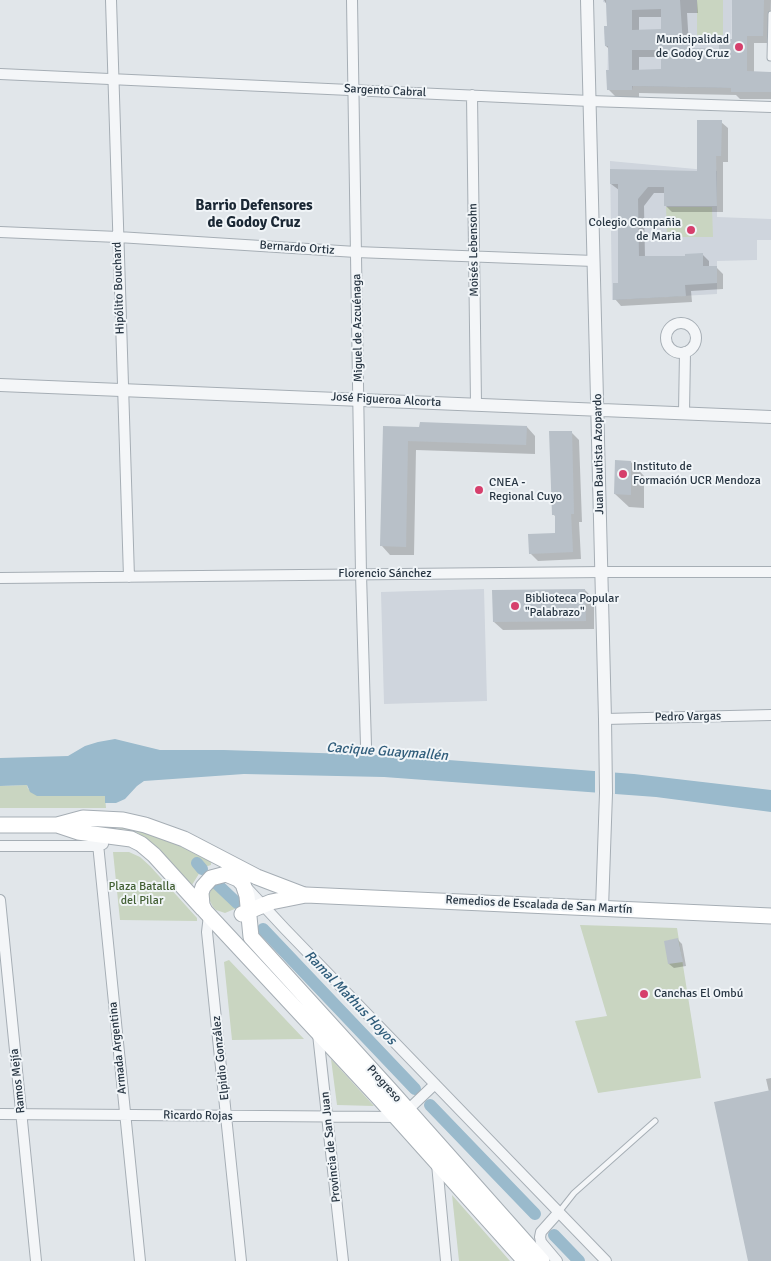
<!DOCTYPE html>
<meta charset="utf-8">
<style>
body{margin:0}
canvas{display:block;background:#e1e6ea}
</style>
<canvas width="771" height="1261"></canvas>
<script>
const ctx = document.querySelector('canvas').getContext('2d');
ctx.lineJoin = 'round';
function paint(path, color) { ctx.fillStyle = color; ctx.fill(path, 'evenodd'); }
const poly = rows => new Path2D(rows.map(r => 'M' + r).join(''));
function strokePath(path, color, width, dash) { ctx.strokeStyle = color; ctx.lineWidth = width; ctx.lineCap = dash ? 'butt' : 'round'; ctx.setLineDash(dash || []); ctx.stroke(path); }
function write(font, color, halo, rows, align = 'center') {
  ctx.font = font + ' Signika,sans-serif'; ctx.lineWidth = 4; ctx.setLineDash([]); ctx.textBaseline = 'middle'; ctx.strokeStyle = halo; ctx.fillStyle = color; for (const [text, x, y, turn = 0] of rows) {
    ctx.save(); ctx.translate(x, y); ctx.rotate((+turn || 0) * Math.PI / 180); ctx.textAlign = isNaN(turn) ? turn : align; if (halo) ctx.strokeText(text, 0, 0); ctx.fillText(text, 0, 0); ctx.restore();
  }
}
paint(poly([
 [603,0,732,0,731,88,633,86,632,90,607,90,608,47,605,46,604,26,607,26,606,3,603,2],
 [610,161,717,171,717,217,771,219,771,240,757,240,757,260,717,261,717,294,612,300],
 [484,589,487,701,384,704,381,592]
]), '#cfd5dd');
paint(poly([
 [697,0,723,0,723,35,697,35],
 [666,207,712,207,713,237,667,237],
 [27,785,28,789,55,796,105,796,106,808,0,808,0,786],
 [116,825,160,836,211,862,211,865,205,867,198,861,195,866,200,872,192,885,157,847,138,833,128,830,116,828],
 [113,852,129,852,140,857,150,866,197,918,197,921,120,920],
 [214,885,237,908,225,913,216,910,213,907,209,899,209,894],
 [580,925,677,928,701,1078,598,1093,575,1021,607,1016],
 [229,960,304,1039,232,1040,224,962],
 [331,1059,374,1106,337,1105],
 [452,1195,510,1261,459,1261]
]), '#c9d5c1');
paint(poly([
 [115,739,160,750,224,750,382,755,634,774,771,790,771,812,656,797,384,777,244,774,144,781,137,786,125,799,116,803,105,803,105,796,37,796,30,792,27,785,0,786,0,758,68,756,85,746,98,742]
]), '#9abacc');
paint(poly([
 [595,770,615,772,615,794,595,793]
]), '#e1e6ea');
paint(poly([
 [604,0,697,0,698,13,687,13,689,45,692,45,696,50,720,50,733,40,733,0,771,0,770,43,754,43,754,73,771,73,771,99,740,99,736,95,639,93,639,97,616,97,608,89,610,72,609,49,606,46,608,27,607,5],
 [639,17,662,17,662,30,639,31],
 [639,57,662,57,663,70,639,71],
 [721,122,728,128,728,162,723,162,723,212,672,212,665,205,665,193,654,193,644,206,645,257,686,257,702,254,709,261,709,268,717,268,723,274,723,289,691,291,692,302,621,306,615,299,620,284,619,190,611,184,698,172],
 [527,427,535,436,535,454,416,450,414,555,390,555,382,546,384,428],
 [571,432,579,440,582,522,579,522,581,559,538,561,530,553,557,534,556,517,553,514],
 [631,462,644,476,644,508,629,507,615,494],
 [585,590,594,599,594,629,503,630,494,622],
 [678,940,682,944,686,966,674,968,669,964],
 [771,1078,771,1261,749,1261,769,1092,766,1079]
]), '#0003');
strokePath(poly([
 [197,863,202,869],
 [217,884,237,903],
 [263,929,415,1089],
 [430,1105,535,1214],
 [554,1235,579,1261]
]), '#9abacc', 12);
paint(poly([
 [606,0,680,0,683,44,692,44,693,48,719,49,719,39,732,39,732,0,764,0,763,36,747,36,747,71,771,72,771,92,731,92,731,88,632,86,632,90,607,90,606,70,609,70,608,46,605,46,604,26,607,26],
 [661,9,661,29,632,30,632,10],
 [632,50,661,50,661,69,632,70],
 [697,120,722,120,721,156,716,156,717,206,664,206,664,187,648,187,638,199,639,256,685,256,685,254,703,253,703,266,717,266,717,283,685,285,686,296,613,300,613,283,618,283,618,184,610,184,610,169,697,171],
 [420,422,527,426,526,445,408,441,406,547,380,546,383,426,419,427],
 [549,431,572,431,574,514,571,514,573,552,529,554,528,534,555,533,555,515,552,515],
 [615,460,631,461,631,495,614,494],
 [585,589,586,621,493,622,492,590],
 [678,938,683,962,668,964,664,941],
 [771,1090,771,1261,748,1261,714,1102]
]), '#b8c0c8');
const service = poly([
 [770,58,771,14],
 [559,1212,574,1193,655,1121]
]);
const minor = poly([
 [111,0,129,577],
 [352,0,361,574,366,746],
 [0,74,590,101,771,107],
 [472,95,476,404],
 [0,232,118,237,356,252,594,261],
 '666 338a15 15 0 1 1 30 0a15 15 0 1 1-30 0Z',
 [684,413,685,352],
 [0,578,602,572,771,572],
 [605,719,771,715],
 [97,834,140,1261],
 [0,846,98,846,103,844],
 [246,887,285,929,606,1261],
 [0,900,36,1261],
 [209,915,207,932,241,1261],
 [318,1034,343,1261],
 [0,1114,396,1117,412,1106,435,1084],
 [437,1164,446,1261],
 [557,1261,541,1242,540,1237,541,1232,558,1213]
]);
const tertiary = poly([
 [587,0,605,719,606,793,602,908],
 [0,385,771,417]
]);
const secondary = poly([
 [0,825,57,825,78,832,131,839,141,844,154,855,203,909],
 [57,825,83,818,123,820,145,825,184,839,257,877,304,895],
 [242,914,271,902,306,895,771,916],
 [525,1261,380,1099,205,911,202,905,201,893,203,887,211,878,226,874,238,879,243,884,247,896,251,937,391,1091,542,1261]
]);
strokePath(service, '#a6aeb5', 7);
strokePath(minor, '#a6aeb5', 12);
strokePath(tertiary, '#a6aeb5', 14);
strokePath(secondary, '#a6aeb5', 17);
strokePath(service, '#f4f6f8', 5);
strokePath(minor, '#f4f6f8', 10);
strokePath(tertiary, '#f4f6f8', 12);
strokePath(secondary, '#fff', 15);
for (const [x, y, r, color] of [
 [739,47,5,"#d63f6c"],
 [691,230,5,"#d63f6c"],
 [623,474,5,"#d63f6c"],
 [479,490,5,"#d63f6c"],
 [515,606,5,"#d63f6c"],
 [644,994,5,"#d63f6c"]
]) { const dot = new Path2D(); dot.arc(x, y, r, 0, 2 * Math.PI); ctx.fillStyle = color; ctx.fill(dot); strokePath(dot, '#f1f5f8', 2); }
write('12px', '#283643', '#f1f5f8', [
 ["Municipalidad",729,40,"right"],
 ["de Godoy Cruz",729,54,"right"],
 ["Colegio Compañia",681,223,"right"],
 ["de Maria",681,237,"right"],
 ["Instituto de",633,467],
 ["Formación UCR Mendoza",633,481],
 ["CNEA -",489,483],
 ["Regional Cuyo",489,497],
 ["Biblioteca Popular",525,599],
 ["\"Palabrazo\"",525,613],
 ["Canchas El Ombú",654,994]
], 'left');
write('12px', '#283643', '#f1f5f8', [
 ["Sargento Cabral",385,91,3],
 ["Bernardo Ortiz",297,248,4],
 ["Moisés Lebensohn",474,250,-91],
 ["Hipólito Bouchard",119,288,-92],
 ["Miguel de Azcuénaga",358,328,-91],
 ["José Figueroa Alcorta",386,400,3],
 ["Juan Bautista Azopardo",599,454,-91],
 ["Florencio Sánchez",385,574],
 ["Pedro Vargas",688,717,-1],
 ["Remedios de Escalada de San Martín",539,905,3],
 ["Armada Argentina",118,1048,-96],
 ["Elpidio González",221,1058,-96],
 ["Ramos Mejía",18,1081,-96],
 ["Progreso",384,1084,48],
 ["Ricardo Rojas",198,1116,1],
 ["Provincia de San Juan",331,1147,-96]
]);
write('12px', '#436034', '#f1f5f8', [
 ["Plaza Batalla",142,887],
 ["del Pilar",142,901]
]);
write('italic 14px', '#2f5c7a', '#f1f5f8', [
 ["Cacique Guaymallén",387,752,4],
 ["Ramal Mathus Hoyos",350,998,46]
]);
write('bold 15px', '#1a2734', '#f1f5f8', [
 ["Barrio Defensores",254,206],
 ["de Godoy Cruz",254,223]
]);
</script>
